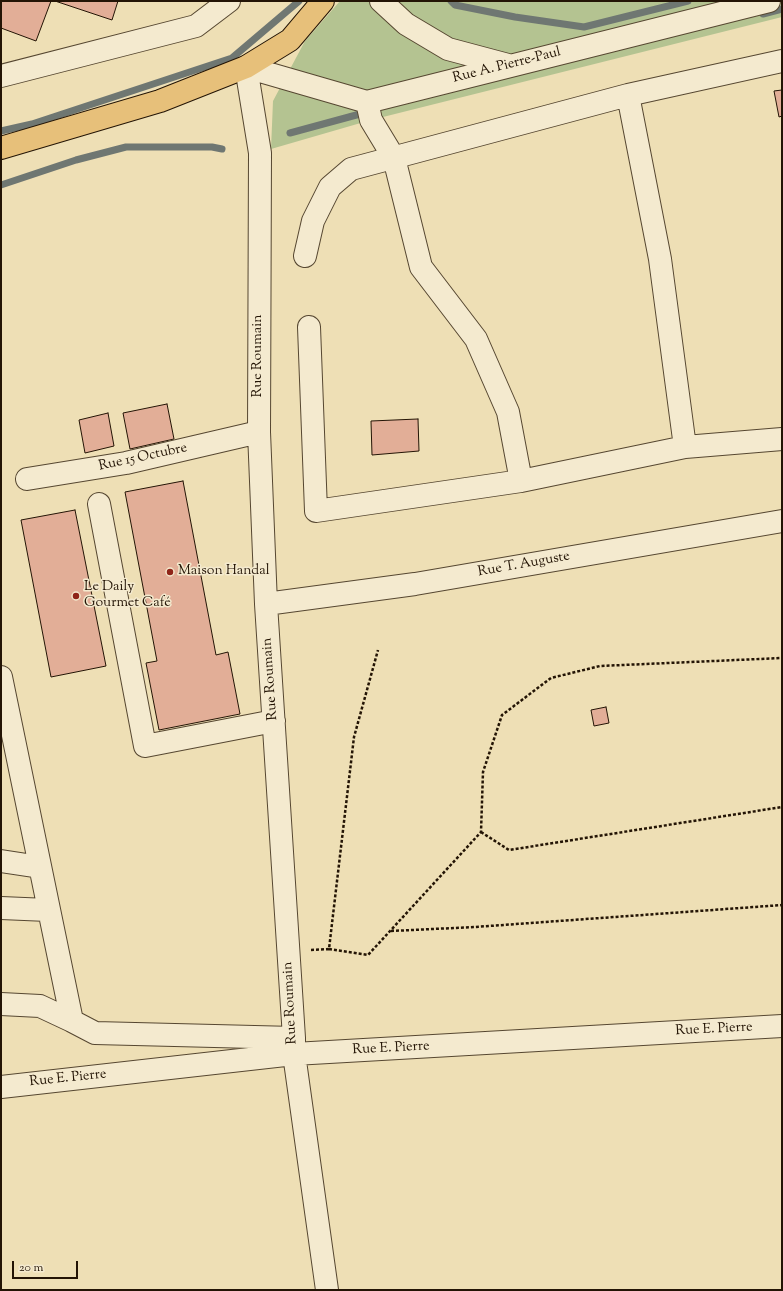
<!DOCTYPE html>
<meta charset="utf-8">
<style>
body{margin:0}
#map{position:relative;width:783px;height:1291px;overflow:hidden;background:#eedfb5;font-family:"Sorts Mill Goudy",serif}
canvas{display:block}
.frame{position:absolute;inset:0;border:2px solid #231405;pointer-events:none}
.scale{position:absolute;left:12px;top:1261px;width:66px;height:18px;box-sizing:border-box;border:2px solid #231405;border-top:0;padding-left:5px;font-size:12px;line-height:14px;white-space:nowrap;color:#231405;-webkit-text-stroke:3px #f4eacf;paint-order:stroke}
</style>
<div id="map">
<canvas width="783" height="1291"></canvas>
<div class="frame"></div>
<div class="scale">20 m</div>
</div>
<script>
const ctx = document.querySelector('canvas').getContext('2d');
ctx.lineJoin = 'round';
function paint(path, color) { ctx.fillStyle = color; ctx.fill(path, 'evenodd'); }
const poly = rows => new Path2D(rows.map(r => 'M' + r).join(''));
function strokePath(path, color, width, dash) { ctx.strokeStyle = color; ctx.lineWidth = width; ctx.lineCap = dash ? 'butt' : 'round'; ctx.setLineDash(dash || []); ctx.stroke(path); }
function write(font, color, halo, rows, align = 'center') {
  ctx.font = font + ' "Sorts Mill Goudy",serif'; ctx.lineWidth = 3; ctx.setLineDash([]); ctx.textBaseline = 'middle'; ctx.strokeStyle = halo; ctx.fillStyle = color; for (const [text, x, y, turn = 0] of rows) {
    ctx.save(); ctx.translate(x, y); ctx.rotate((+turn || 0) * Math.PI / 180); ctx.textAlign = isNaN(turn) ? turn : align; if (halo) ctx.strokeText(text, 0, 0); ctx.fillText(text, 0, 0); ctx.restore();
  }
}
paint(poly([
 [340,1,782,1,782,17,371,120,271,149,273,101,305,41]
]), '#b4c391');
strokePath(poly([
 [451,1,455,5,515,17,584,27,688,1],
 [763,14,782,9],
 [1,131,32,124,232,58,299,1],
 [290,133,360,114],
 [1,185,76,160,126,147,212,147,222,149]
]), '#6f7772', 7);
const building = poly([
 [1,1,51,1,36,41,1,28,1,1],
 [55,1,118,1,112,20,55,1],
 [782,90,782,116,779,117,774,91,782,90],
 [167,404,174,439,130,449,123,413,167,404],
 [108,413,114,446,85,453,79,420,108,413],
 [418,419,419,451,372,455,371,421,418,419],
 [183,481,216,655,228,652,240,714,159,730,146,663,157,661,125,492,183,481],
 [75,510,106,666,51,677,21,520,75,510],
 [606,707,609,723,594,726,591,710,606,707]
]);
paint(building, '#e2ae97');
strokePath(building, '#231405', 1);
const minor = poly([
 [381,1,406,24,448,49,508,65],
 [1,76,196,26,229,1],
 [628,95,660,259,685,447],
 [367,102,371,120,394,158,421,267,476,339,508,412,521,481],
 [305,256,313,221,330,187,351,169,628,95,782,61],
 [309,327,316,511,521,481,685,447,782,439],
 [27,479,126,463,259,432],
 [99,504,145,746,274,721],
 [266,604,415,584,782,521],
 [1,677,72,1021,95,1033,294,1038],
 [1,861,40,867],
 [1,908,48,910],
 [1,1004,40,1006,72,1021],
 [1,1087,294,1054,782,1026],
 [327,1290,294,1054,294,1038,266,604,259,432,260,153,246,67,367,102,769,1]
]);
const major = poly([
 [1,148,160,101,246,67,290,40,323,1]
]);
strokePath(minor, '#564731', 24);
strokePath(major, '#231405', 24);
strokePath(poly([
 [481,832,509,850,782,807],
 [391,931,475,927,782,905],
 [329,949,368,955,481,832,483,772,502,715,551,678,600,666,782,658],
 [311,950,329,949,354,737,378,650]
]), '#231405', 2.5, [3, 2]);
strokePath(minor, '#f4eacf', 22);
strokePath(major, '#e7c07a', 22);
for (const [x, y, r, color] of [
 [170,572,4,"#8f2418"],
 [76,596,4,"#8f2418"]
]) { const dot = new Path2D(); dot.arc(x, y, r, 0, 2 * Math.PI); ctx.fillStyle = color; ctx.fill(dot); strokePath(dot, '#f4eacf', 1.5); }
write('14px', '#231405', '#f4eacf', [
 ["Rue A. Pierre-Paul",507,66,-14],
 ["Rue Roumain",259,356,-90],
 ["Rue 15 Octubre",143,458,-12],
 ["Rue T. Auguste",524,565,-10],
 ["Rue Roumain",271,679,-94],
 ["Rue Roumain",291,1003,-93],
 ["Rue E. Pierre",714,1030,-3],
 ["Rue E. Pierre",391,1049,-3],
 ["Rue E. Pierre",68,1079,-6]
]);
write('14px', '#231405', '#f4eacf', [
 ["Maison Handal",178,572],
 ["Le Daily",84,588],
 ["Gourmet Café",84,604]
], 'left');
</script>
